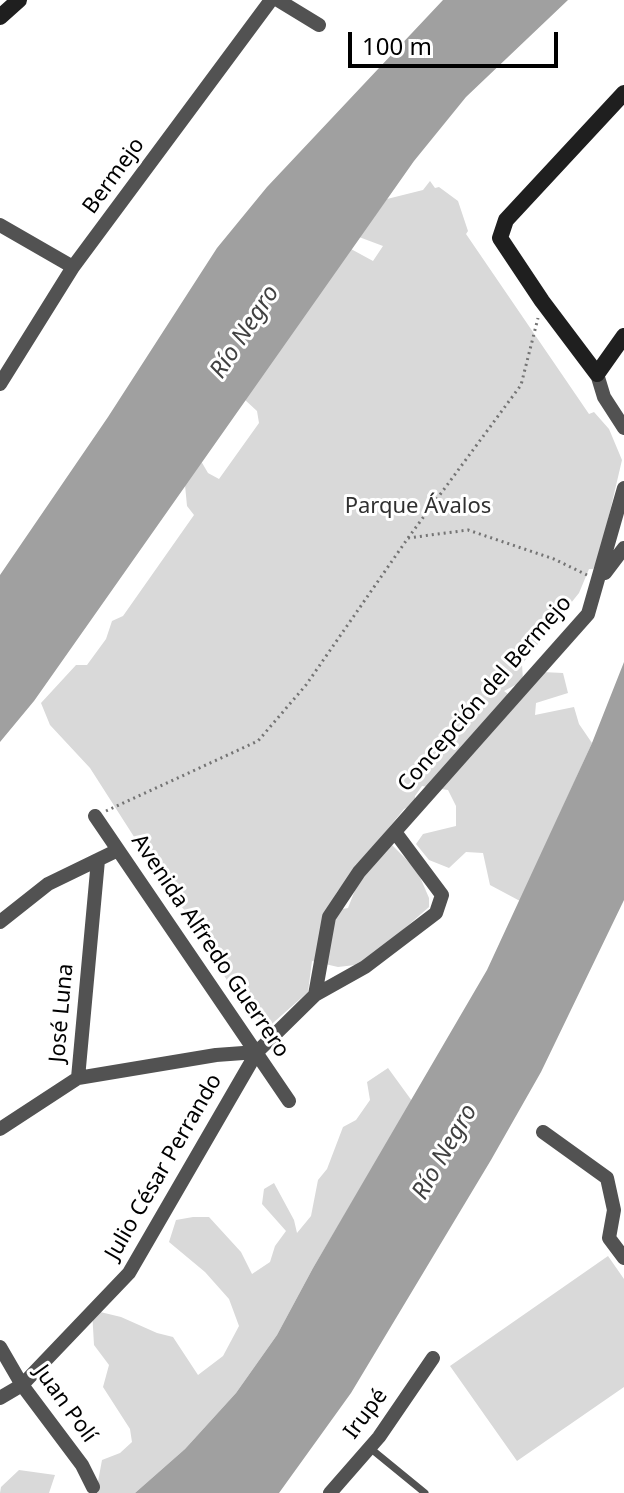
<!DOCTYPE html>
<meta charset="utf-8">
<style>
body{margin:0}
#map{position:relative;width:624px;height:1493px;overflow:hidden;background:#fff;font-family:"Noto Sans",sans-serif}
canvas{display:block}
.scale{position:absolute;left:348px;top:32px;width:210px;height:36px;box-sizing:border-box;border:4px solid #000;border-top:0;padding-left:10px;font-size:24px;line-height:28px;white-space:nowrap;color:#000;-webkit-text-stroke:6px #fff;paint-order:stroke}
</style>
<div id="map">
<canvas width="624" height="1493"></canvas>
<div class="scale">100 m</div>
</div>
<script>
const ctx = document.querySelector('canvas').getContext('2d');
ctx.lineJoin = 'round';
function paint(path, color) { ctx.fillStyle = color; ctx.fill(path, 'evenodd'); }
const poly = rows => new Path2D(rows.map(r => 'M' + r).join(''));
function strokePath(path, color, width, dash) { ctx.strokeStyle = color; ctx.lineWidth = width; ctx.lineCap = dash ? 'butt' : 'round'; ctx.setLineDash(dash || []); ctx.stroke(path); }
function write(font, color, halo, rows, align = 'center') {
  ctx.font = font + ' "Noto Sans",sans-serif'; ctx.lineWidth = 6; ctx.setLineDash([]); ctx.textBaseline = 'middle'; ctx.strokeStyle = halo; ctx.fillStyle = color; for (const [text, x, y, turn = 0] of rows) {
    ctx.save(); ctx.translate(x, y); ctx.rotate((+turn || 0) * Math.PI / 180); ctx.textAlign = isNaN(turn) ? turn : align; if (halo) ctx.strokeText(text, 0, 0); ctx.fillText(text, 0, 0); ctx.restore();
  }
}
paint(poly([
 [430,181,435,188,439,187,458,201,468,231,466,234,589,414,594,412,609,429,622,460,599,558,593,569,589,569,579,593,522,664,523,681,504,691,512,697,542,672,563,673,568,693,536,703,535,715,574,707,579,724,592,743,520,901,490,885,483,853,466,852,449,868,429,860,416,844,423,834,456,826,456,806,448,790,422,786,415,796,415,804,404,809,337,892,326,912,348,908,357,885,372,860,392,845,417,870,429,898,429,907,364,964,338,967,312,961,308,992,265,1030,257,1018,248,1014,220,969,212,950,186,912,170,893,90,768,50,725,41,703,76,665,87,665,106,639,112,621,123,616,194,515,187,506,185,485,201,461,208,473,219,479,259,423,257,411,244,399,351,249,373,261,383,246,359,237,387,199,423,190],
 [388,1068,412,1101,313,1268,277,1335,236,1393,185,1449,135,1493,89,1493,97,1487,102,1460,120,1453,132,1442,130,1429,103,1387,109,1365,94,1345,92,1310,121,1317,157,1333,173,1337,198,1375,223,1356,239,1326,229,1299,205,1272,169,1242,176,1220,193,1217,209,1217,241,1252,252,1274,270,1262,275,1246,286,1231,262,1204,264,1189,274,1183,294,1220,297,1233,311,1216,318,1180,327,1169,343,1127,356,1120,370,1100,367,1082],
 [608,1256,624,1279,624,1387,517,1461,450,1366],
 [19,1470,55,1475,49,1493,0,1493,1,1487]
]), '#d9d9d9');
paint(poly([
 [443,0,568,0,466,97,414,161,34,701,0,742,0,575,108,417,217,248,267,187],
 [624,662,624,900,541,1072,491,1160,351,1393,279,1493,135,1493,185,1449,236,1393,277,1335,313,1268,487,970,592,743]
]), '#a0a0a0');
strokePath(poly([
 [408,538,521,385,538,318],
 [106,811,258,741,306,685,408,538,468,530,554,559,587,575]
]), '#747474', 3, [2, 4]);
strokePath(poly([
 [370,1448,425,1493]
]), '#525252', 7);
strokePath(poly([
 [278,0,319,25],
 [0,225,73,267],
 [597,374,604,397,624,428],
 [0,384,73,267,271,0],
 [605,573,624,548],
 [95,816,289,1101],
 [0,922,48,884,118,850],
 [315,995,365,967,436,913,442,895,395,832],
 [78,1078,98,860],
 [0,1129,78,1078,216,1055,257,1052],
 [543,1132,607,1178,614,1210,609,1238,624,1258],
 [0,1347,22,1385,82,1465,93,1487],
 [0,1398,22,1385,129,1273,257,1052,315,995,329,917,359,872,588,614,624,488],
 [330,1493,379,1437,433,1358]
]), '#525252', 14);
strokePath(poly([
 [0,17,19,0],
 [624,93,506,220,500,238,542,301,597,374,624,336]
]), '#1f1f1f', 16);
write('22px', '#000', '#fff', [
 ["Bermejo",114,176,-54],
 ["Concepción del Bermejo",485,694,-49],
 ["Avenida Alfredo Guerrero",210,946,56],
 ["José Luna",62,1013,-85],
 ["Julio César Perrando",164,1167,-60],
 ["Juan Polí",65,1404,54],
 ["Irupé",366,1414,-53]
]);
write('22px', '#303030', '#fff', [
 ["Parque Ávalos",418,507]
]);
write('italic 24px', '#414141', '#fff', [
 ["Río Negro",245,332,-57],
 ["Río Negro",445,1152,-60]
]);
</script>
